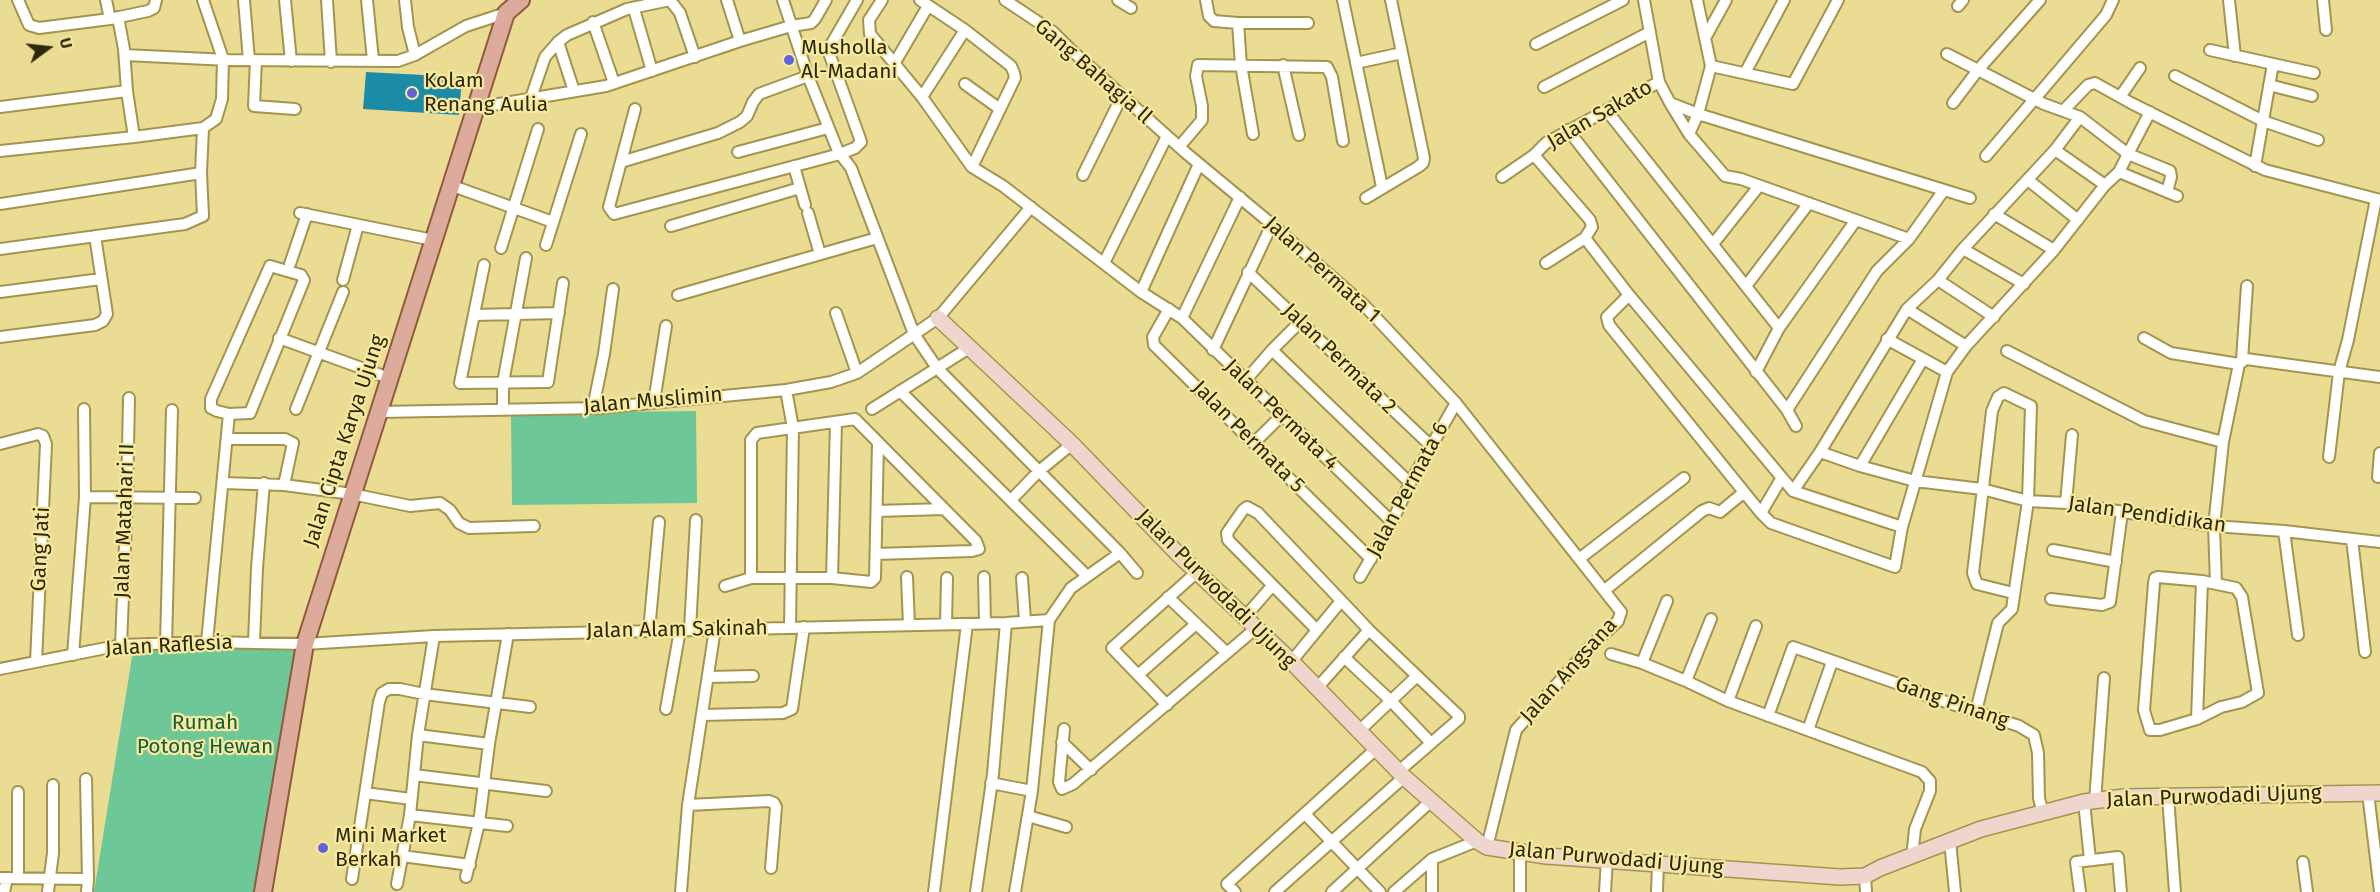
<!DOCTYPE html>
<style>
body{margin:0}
#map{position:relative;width:2380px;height:892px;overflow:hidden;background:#eadc93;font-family:"Fira Sans",sans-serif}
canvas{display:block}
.north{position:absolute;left:18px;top:18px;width:60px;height:60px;-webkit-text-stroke:4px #f7e9a0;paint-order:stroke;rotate:75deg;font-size:16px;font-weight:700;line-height:24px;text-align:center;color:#2d2809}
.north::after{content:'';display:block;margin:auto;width:21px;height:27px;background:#2d2809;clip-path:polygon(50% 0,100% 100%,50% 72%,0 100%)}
</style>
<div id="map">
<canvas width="2380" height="892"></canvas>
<div class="north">U</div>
</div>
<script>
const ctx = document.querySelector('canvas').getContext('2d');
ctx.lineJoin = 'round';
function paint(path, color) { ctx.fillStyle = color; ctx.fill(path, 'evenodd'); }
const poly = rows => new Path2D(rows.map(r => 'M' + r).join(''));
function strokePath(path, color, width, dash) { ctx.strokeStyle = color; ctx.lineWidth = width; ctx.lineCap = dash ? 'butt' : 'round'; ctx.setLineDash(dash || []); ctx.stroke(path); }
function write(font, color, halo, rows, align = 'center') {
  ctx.font = font + ' "Fira Sans",sans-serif'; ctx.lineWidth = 4.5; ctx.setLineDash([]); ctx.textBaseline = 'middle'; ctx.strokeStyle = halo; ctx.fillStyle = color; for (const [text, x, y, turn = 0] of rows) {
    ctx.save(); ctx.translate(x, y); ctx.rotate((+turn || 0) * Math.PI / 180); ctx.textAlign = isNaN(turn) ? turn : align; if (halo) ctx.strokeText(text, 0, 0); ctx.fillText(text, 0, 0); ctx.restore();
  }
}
paint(poly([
 [696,411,697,503,512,505,511,413],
 [306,645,264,892,94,892,133,651]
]), '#6dc796');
paint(poly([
 [366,72,462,77,459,115,363,109]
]), '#1c8ca6');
const street = poly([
 [18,0,29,25,39,28,110,19,148,11,154,8,156,0],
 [106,0,110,19],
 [244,0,249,60],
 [285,0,291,61],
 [327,0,331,62],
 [367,0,373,60],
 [405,0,408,27,415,55],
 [670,0,680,13,695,57],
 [727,0,740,41],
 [783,0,808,76,838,151,851,168,914,334,937,368,1120,553,1137,573],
 [882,0,869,20,870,34,922,97,972,167,1003,186,1141,292,1182,318,1392,522],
 [920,0,965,30,1011,66,1014,73,1015,78,972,167],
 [1005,0,1053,32,1071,50,1186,153,1268,221,1364,305,1456,403,1621,612,1618,621,1590,647,1516,730,1487,847],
 [1118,0,1131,8],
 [1206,0,1209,16,1214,21,1238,23,1308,23],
 [1343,0,1382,187],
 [2229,0,2235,56],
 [2323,0,2326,30],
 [1958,6,1963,0],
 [634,9,652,71],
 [118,17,124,49,127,91],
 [593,22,614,83],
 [1238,23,1241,65,1253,134],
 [1705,38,1726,0],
 [558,42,574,91],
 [1536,44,1623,0],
 [2210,50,2314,73],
 [125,55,228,60,398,61,415,55,466,26,506,13],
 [256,60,254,106,295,109],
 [1356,63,1402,53],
 [894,64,928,6],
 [1283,65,1299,135],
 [1711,66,1793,84,1838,0],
 [1745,73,1784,0],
 [2175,76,2263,121,2318,140],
 [1659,82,1670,103,1698,114,1970,198],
 [965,84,1000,109],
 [2269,85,2312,96],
 [1544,87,1650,32],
 [922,97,965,30],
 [2120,97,2140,68],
 [531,98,545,57,558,42,567,35,627,9,670,0],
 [1670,103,1689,134,1725,176,1741,179,1909,239],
 [1953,103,1978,70,2040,0],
 [0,107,127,91,134,137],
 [481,107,606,86,740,41,791,26,811,23,815,19,826,0],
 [635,109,609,207,614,214,840,154,855,148,861,142,859,136,828,50,857,0],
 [1607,111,1779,328],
 [2063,111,2088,85,2095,83,2131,103,2265,170,2380,200],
 [2150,112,2128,154,2170,171,2171,177,2167,192],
 [1568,130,1787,410,1796,426],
 [1689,134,1698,114,1711,66,1697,0],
 [1179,147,1202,120,1202,106,1196,76,1198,65,1327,67,1332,77,1343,141],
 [2055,150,2105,185],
 [0,151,134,137,203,128,216,119,222,99,223,59,203,0],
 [738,152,828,128],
 [1534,155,1590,220,1592,227,1585,238,1629,295,1793,491,1902,527],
 [1986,156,2106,15,2113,0],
 [621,162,718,133,740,122,747,116,753,102,759,94,808,76],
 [794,166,805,205],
 [2255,166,2273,64],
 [2119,172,2177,196],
 [1083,175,1122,96],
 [1502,177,1534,155,1546,143,1659,82,1644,0],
 [2028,180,2078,220],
 [450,185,553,222],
 [1366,198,1418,167,1423,163,1424,158,1391,0],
 [0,204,201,173],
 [300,213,433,240],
 [808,213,820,254],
 [1994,214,2054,250],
 [671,226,800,188],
 [1713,244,1759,186],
 [546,245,581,134],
 [501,248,538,129],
 [0,249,185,224,203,216,201,173,203,128],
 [1963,249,2024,284],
 [1104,263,1167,136],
 [1546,263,1585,238],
 [290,264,307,214],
 [484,265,460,383,548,382,563,283],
 [270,266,301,275,304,280,250,413,229,414,217,411,211,408,211,399,270,266],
 [1248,272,1431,446],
 [343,280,358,225],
 [1938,280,1994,317],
 [1746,286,1809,203],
 [0,292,101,279],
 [1141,292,1199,164],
 [678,295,877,238],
 [1629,295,1607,317,1609,325,1761,513,1771,523,1895,567,1902,527,1947,372,1966,346,2054,250,2105,185,2119,172,2128,154,2080,117,2044,104,1947,54],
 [1169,309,1153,337,1154,345,1371,559],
 [836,313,857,373],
 [474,315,559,313],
 [1182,318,1240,197],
 [0,337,95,325,103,321,107,314,95,236],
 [279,338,389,378],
 [2144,338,2171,353,2239,364],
 [1887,339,1947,372],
 [1966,346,1907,309,1938,280,1963,249,2055,150,2080,117],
 [1213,350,1272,224],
 [1272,350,1410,483],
 [2007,351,2144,421,2223,442],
 [2242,360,2247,286],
 [1756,372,1779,328,1856,220],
 [1245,381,1272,350,1300,322],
 [786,390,793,428,790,627],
 [900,391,1087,576],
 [654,402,666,326],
 [593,408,604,354,613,289],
 [296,409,343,292],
 [503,409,503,383,526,258],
 [872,409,969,348],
 [1787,410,1877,271,1909,239,1944,190],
 [378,412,599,408,786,390,831,382,857,373,938,318,1031,207],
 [227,439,285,439,293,443,284,485],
 [1254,443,1282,415],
 [0,444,38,434,43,436,46,444,36,662],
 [1820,452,1860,466,1915,481,1982,489,2028,501,2066,503,2214,526,2284,531,2380,542],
 [2329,457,2339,372,2348,340,2376,199],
 [1860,466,1923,359],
 [2378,477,2380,453],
 [223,483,284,485,352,494,410,506,440,503,450,510,459,523,469,528,534,526],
 [1793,491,1820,452,1907,309],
 [85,497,195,498],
 [1011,500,1039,471,1072,444],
 [2066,503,2072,435],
 [877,511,944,509],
 [1761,513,1781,479],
 [2284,531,2298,635],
 [2352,539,2365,652],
 [2053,550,2116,562],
 [1579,559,1684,478],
 [907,577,909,625],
 [984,577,985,623],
 [1360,577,1392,522,1410,483,1456,403],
 [2158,577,2202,581,2236,588,2242,597,2258,693,2242,702,2221,707,2197,719,2160,730,2150,730,2144,710,2154,583,2155,578,2158,577],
 [751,578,751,440,757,433,855,419,976,541,979,549,972,551,876,554],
 [832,578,836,422],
 [1022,578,1025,621],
 [2216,583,2214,526,2223,442,2239,364,2246,359,2380,377],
 [725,586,751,578,832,578,871,582,875,578,878,443],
 [1605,590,1702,511,1709,508,1720,512,1743,493],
 [1168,597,1227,653],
 [2051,599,2102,605,2110,602,2122,512],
 [1667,601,1642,663,1686,681,1728,701,1922,772,1930,781,1930,791,1915,829,1912,857],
 [1244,618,1272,586],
 [946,624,947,578],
 [690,629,696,520],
 [1317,630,1228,540,1227,533,1243,510,1247,507,1258,513,1369,630,1459,716,1459,719,1399,771],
 [649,631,659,522],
 [207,642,229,414],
 [254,642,257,568,264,483],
 [166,644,172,410],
 [121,645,127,497,129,398],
 [1611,654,1642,663],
 [73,655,85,497,84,409],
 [1344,657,1390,700,1431,743],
 [1291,662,1341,601],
 [0,669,121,645,207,642,305,644,434,636,1006,623,1049,620],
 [1138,675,1196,624],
 [708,677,753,676],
 [1686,681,1711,619],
 [1317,688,1369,630],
 [1728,701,1756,626],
 [1167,705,1112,648,1197,572],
 [666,709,680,630],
 [1976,711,1998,623,2012,609,2028,501,2031,406,2004,393,1998,397,1992,411,1973,573,1977,584,2013,593],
 [702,715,783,713,792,709,804,627],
 [1768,716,1793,647,1913,689,1925,695,2019,726,2034,735,2038,753,2039,798,2043,814],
 [2197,719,2202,581],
 [1064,729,1059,782,1062,789,1073,784,1255,629],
 [1360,730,1417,676],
 [1808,730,1832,662],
 [418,735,489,744],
 [1062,742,1091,770],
 [414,775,546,791],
 [86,779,88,879,87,892],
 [991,783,1032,791],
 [18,792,18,878],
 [365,793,411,799],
 [2368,793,2380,892],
 [2168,796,2175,892],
 [2095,801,2104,678],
 [2084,802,2090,860],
 [688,805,769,801,774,803,776,807,771,868],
 [1305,814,1380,892],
 [410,815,507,826],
 [1028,816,1066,827],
 [1950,841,1955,892],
 [402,856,470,865],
 [1432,859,1432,892],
 [2303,862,2307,892],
 [1865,876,1866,892],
 [466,877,479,823,489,744,508,634],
 [0,878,88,879],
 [352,879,379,702,382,693,389,689,400,689,424,694,530,707],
 [397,884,410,815,418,735,434,636],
 [4,892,7,878],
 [48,892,53,853,53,785],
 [681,892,688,805,715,629],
 [934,892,967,624],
 [976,892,993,774,1006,623],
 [1015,892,1032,791,1049,620,1071,588,1120,553],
 [1235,892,1227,884,1377,748],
 [1275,892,1404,777],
 [1332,892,1431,801],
 [1394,892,1432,859,1477,841],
 [1520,892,1520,854],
 [1605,892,1607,859],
 [1657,892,1658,863],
 [2080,892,2076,862,2118,857,2121,892]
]);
const secondary = poly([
 [938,318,1072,444,1179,555,1289,659,1404,777,1477,841,1487,847,1546,856,1840,877,1865,876,1880,868,1981,829,2084,802,2124,797,2380,793]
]);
const primary = poly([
 [263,892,305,644,506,13,521,0]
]);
strokePath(street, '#a3954e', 14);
strokePath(secondary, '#a3954e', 18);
strokePath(primary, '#91593d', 20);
strokePath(street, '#fff', 10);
strokePath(secondary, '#eed5cd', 15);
strokePath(primary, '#ddab9b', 16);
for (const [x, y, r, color] of [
 [789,60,6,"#6263dc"],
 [412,93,6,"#6263dc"],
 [323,848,6,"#6263dc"]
]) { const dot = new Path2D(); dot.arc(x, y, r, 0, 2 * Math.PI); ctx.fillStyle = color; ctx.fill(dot); strokePath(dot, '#f7e9a0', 2); }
write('21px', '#2d2809', '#f7e9a0', [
 ["Musholla",801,48],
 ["Al-Madani",801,72],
 ["Kolam",424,81],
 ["Renang Aulia",424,105],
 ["Mini Market",335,836],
 ["Berkah",335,860]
], 'left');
write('21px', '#2d2809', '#f7e9a0', [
 ["Gang Bahagia ll",1093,72,41],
 ["Jalan Sakato",1600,115,-30],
 ["Jalan Permata 1",1322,270,42],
 ["Jalan Permata 2",1339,359,44],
 ["Jalan Muslimin",653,401,-5],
 ["Jalan Permata 4",1281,415,44],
 ["Jalan Permata 5",1248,437,45],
 ["Jalan Cipta Karya Ujung",345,441,-72],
 ["Jalan Permata 6",1408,490,-62],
 ["Jalan Pendidikan",2147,515,8],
 ["Jalan Matahari II",125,521,-88],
 ["Gang Jati",41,549,-87],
 ["Jalan Purwodadi Ujung",1216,589,45],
 ["Jalan Alam Sakinah",677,630,-1],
 ["Jalan Raflesia",169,646,-3],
 ["Jalan Angsana",1569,671,-48],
 ["Gang Pinang",1952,703,19],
 ["Jalan Purwodadi Ujung",2214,797,-2],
 ["Jalan Purwodadi Ujung",1616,859,5]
]);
write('21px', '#105f3c', '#f7e9a0', [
 ["Rumah",205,723],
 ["Potong Hewan",205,747]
]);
</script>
